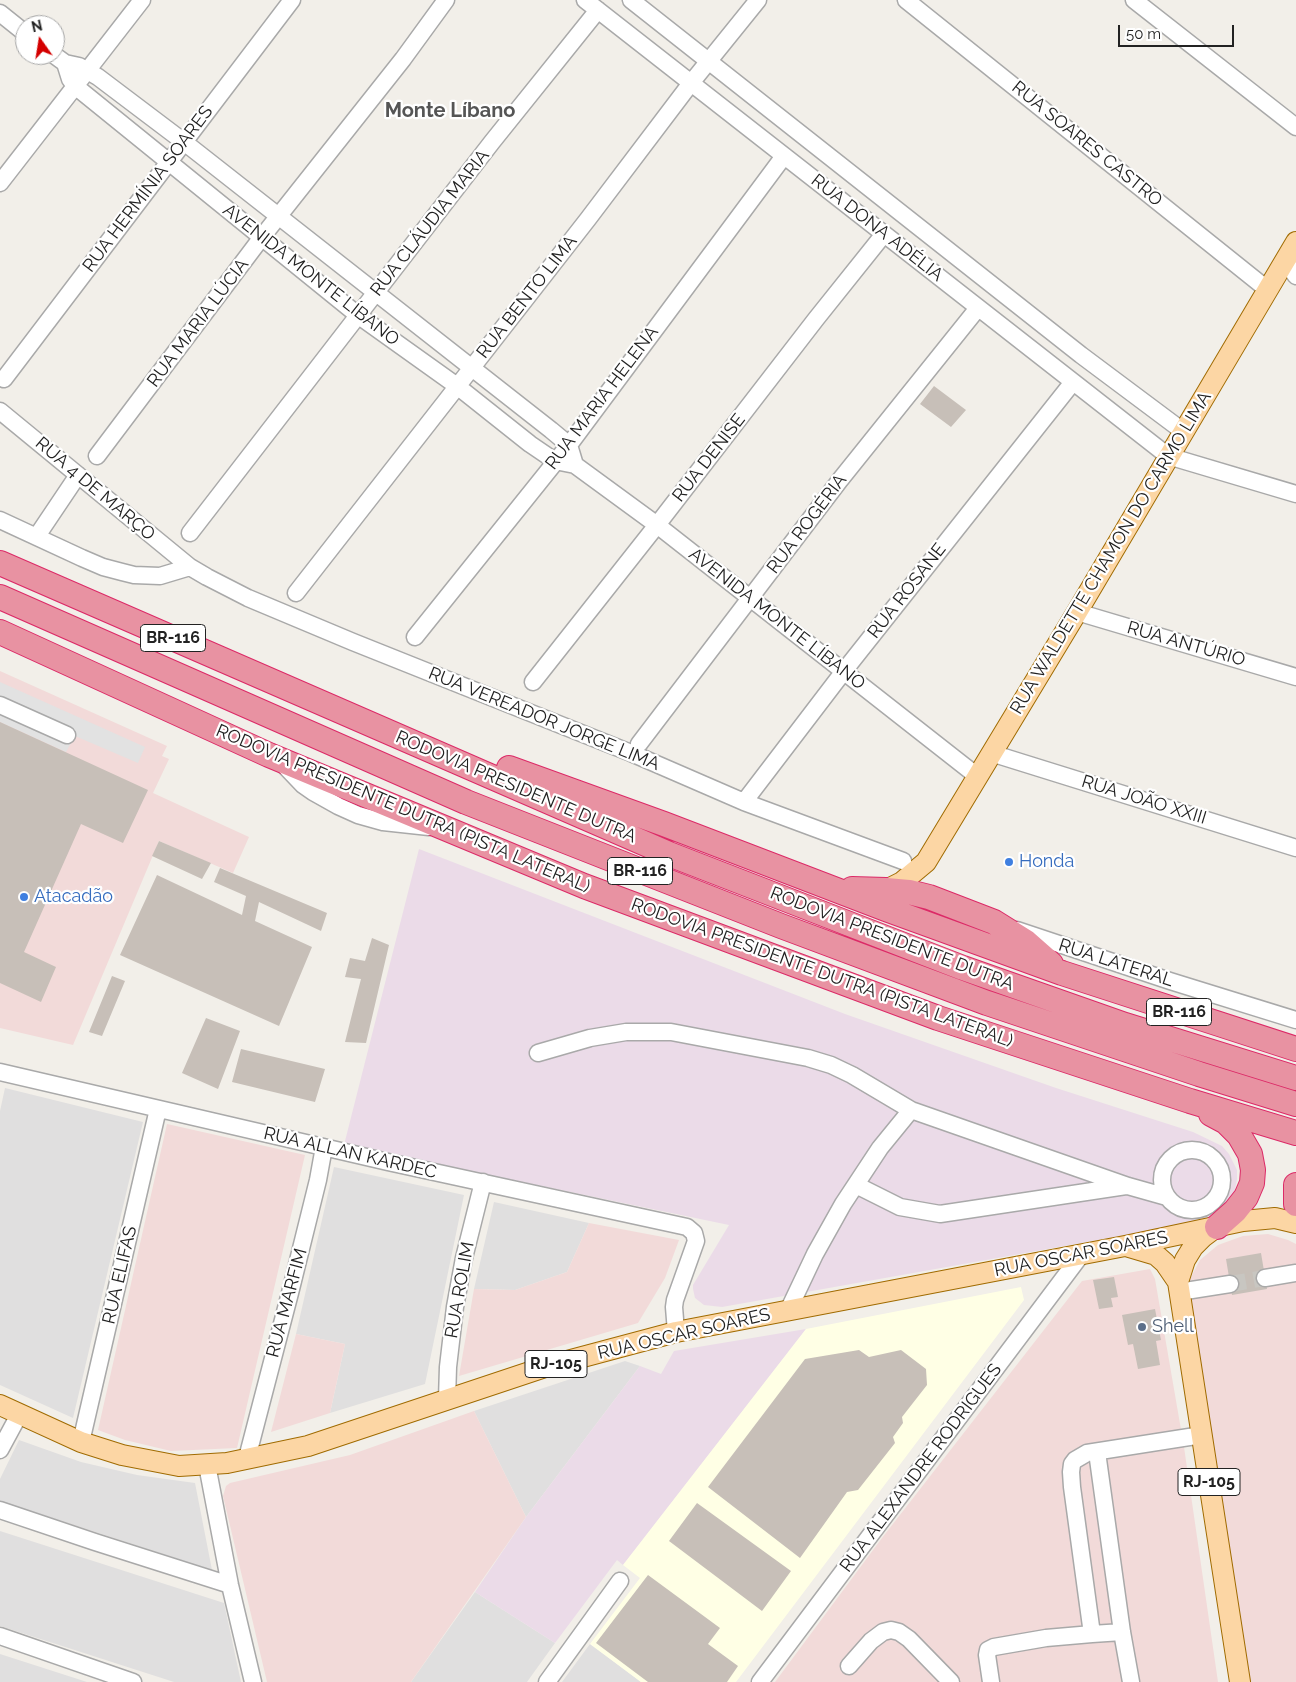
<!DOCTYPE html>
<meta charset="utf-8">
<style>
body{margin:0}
#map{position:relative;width:1296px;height:1682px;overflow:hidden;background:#f2efe9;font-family:Raleway,sans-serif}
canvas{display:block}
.north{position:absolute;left:15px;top:15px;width:50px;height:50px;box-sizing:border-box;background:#fff;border:1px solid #a7a7a7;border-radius:50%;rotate:347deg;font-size:14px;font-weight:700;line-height:20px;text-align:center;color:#222}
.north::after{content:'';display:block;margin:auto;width:18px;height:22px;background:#d40000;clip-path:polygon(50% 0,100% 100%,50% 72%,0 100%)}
.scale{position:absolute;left:1118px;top:25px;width:116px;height:22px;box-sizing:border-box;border:2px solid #222;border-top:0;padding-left:6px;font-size:15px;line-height:18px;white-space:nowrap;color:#222;-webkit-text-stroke:4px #fff;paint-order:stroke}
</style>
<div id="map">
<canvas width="1296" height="1682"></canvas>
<div class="north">N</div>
<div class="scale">50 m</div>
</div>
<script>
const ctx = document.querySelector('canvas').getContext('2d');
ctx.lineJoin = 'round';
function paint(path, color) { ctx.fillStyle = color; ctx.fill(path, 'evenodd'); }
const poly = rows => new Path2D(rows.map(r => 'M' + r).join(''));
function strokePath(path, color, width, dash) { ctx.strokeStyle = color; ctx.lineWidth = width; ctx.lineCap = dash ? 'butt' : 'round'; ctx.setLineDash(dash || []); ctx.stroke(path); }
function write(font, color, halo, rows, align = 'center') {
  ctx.font = font + ' Raleway,sans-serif'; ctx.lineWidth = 4.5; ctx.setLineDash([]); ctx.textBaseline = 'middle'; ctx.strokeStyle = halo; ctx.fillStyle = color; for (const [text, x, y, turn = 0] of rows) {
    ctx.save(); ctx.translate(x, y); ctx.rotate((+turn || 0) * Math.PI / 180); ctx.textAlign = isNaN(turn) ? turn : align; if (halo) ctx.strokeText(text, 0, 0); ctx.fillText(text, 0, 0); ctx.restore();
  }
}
paint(poly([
 [5,1088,143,1122,73,1418,0,1385,0,1111],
 [334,1167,464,1195,425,1384,330,1413,345,1344,296,1334],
 [494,1202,589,1223,567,1272,515,1290,474,1289],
 [625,1361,640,1366,526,1517,474,1411],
 [19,1440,81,1462,137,1475,195,1483,212,1570,0,1501,0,1479],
 [0,1531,224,1603,241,1682,174,1682,0,1626],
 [475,1592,555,1643,527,1682,411,1682],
 [590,1644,641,1682,562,1682],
 [0,1654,87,1682,0,1682]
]), '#e0dfdf');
paint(poly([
 [0,671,167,746,162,756,169,759,153,793,249,837,233,873,159,841,73,1045,0,1028],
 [167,1124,305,1155,237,1448,171,1451,125,1440,98,1430],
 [589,1223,679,1240,665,1278,638,1323,459,1376,474,1289,515,1290,567,1272],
 [1268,1234,1288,1240,1296,1244,1296,1682,1250,1682,1189,1298,1190,1279,1200,1260,1218,1245,1243,1236],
 [1150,1269,1155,1279,1184,1447,1218,1682,775,1682,882,1538,1082,1281],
 [296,1334,345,1344,330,1413,271,1432],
 [474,1411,526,1517,411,1682,267,1682,223,1496,226,1486,230,1483,350,1455]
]), '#f2dad9');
paint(poly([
 [419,849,845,1014,1056,1088,1193,1132,1222,1146,1229,1154,1237,1170,1237,1179,1234,1195,1213,1216,1194,1223,722,1307,704,1305,695,1298,693,1289,693,1285,729,1225,344,1145],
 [806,1329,623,1565,617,1560,555,1643,475,1592,526,1517,640,1366,661,1374,674,1351]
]), '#ebdbe8');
paint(poly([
 [1021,1287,1024,1300,736,1682,641,1682,590,1644,640,1578,623,1565,806,1329]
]), '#ffffe5');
paint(poly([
 [0,682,145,747,138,763,75,736,66,752,0,722]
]), '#e2e2e2');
paint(poly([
 [934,386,966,410,951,427,920,404],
 [0,722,148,790,123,843,81,824,24,952,56,967,41,1002,0,983],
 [159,841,211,863,202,879,152,856],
 [220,868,327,913,321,931,259,902,255,921,312,947,279,1026,120,955,157,875,242,915,246,896,214,882],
 [372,938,389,945,366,1043,345,1042,361,979,345,977,350,958,365,961],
 [112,976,125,981,102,1036,89,1032],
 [206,1018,240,1031,218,1089,182,1073],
 [241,1049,325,1069,315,1102,232,1082],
 [1261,1253,1267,1289,1232,1295,1226,1259],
 [1114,1277,1118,1297,1111,1298,1113,1307,1099,1309,1093,1280],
 [1155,1309,1161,1340,1156,1341,1160,1365,1138,1369,1133,1344,1128,1345,1122,1315],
 [859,1350,869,1357,901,1350,926,1369,927,1385,902,1417,903,1423,893,1437,895,1443,858,1490,847,1492,800,1558,708,1487,805,1359],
 [697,1503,791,1571,762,1611,669,1541],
 [648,1575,720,1628,708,1644,738,1666,727,1682,648,1682,596,1643]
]), '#c7bfb8');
strokePath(poly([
 [1230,1284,1265,1278]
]), '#c8c6c1', 16, [16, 8]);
const minor = poly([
 [585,0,1168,456,1296,494],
 [631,0,1081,355,1184,432],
 [906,0,1268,290],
 [1134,0,1296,127],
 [0,13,25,33],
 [54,55,65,63,79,66,98,77,184,142,551,430,569,445,575,465],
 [65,63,70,79,75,86,359,316,457,386,530,444,555,461,575,465,657,525,977,776],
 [0,183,142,0],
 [1285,261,1296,276],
 [4,379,292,0],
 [0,411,190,567,207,577,248,598,353,642,631,753,744,802,903,861],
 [97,456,262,237,403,59,446,0],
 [0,520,82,558,103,567,122,572,134,575,160,576,190,567],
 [190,533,492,142,598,10],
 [37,536,78,475],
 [296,593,588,219,691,83,758,0],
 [1077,612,1296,677],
 [415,637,569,445,784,156],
 [533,682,657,525,816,319,884,234],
 [0,705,67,735],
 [639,744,840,480,978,308],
 [991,753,1296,848],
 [282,763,303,785,313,792,338,806,358,815,383,822,429,827],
 [744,802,844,671,1073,382],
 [1017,930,1170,981,1296,1020],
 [538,1053,590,1038,626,1032,671,1032,808,1058,831,1065,852,1075,911,1110],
 [0,1072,388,1162,687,1227,694,1233,696,1241,675,1300,674,1307,676,1332],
 '1162 1180a30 30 0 1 1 60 0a30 30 0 1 1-60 0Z',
 [856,1185,900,1207,940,1214,1126,1186],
 [1265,1278,1296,1273],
 [1179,1292,1230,1284],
 [788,1311,815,1254,843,1204,880,1148,911,1110,1128,1186,1167,1197],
 [447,1399,448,1367,455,1307,464,1258,483,1182],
 [81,1442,158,1109],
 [0,1450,20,1413],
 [1097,1452,1122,1632,1131,1682],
 [247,1458,290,1293,318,1180,324,1147],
 [207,1465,230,1585,253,1682],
 [0,1510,95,1542,230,1585],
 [1092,1634,1122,1632],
 [0,1636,133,1682],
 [849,1666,871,1641,883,1632,891,1630,899,1632,909,1639,951,1682],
 [547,1682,620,1581],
 [760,1682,1081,1255],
 [991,1682,987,1655,988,1650,994,1647,1046,1638,1092,1634,1072,1487,1071,1472,1072,1464,1075,1460,1087,1453,1202,1435]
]);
const major = poly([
 [886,890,902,882,926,862,1077,612,1296,242],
 [1129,1247,1156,1255,1165,1263,1178,1282,1240,1682],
 [1178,1282,1185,1260,1193,1247,1203,1237,1215,1228],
 [0,1405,81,1442,122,1455,179,1466,227,1463,308,1446,545,1367,676,1332,1125,1246,1243,1221,1275,1218,1296,1223]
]);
const highway = poly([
 [0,563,669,854,963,968,1125,1025,1296,1078],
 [0,597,466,802,781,926,987,1003,1199,1074,1296,1104],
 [0,632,269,755,584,886,938,1018,1190,1101,1296,1133],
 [509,768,664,824,886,909,1062,973,1296,1049],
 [852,889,886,890,909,892,929,897,994,922,1026,942,1051,964],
 [1211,1114,1226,1122,1239,1135,1250,1154,1253,1170,1252,1183,1246,1197,1235,1211,1217,1227],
 [1296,1185,1296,1204]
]);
strokePath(minor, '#a9a9a9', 19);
strokePath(major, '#a06b00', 22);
strokePath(highway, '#dc2a67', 26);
strokePath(minor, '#fff', 16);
strokePath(major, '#fcd6a4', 20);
strokePath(highway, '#e892a2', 24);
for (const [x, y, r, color] of [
 [1009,862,5,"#3f7fe0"],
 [24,897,5,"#3f7fe0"],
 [1142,1327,5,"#5c6f8a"]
]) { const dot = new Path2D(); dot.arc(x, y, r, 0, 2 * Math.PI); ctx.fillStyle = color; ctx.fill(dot); strokePath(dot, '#fff', 2); }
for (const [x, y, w] of [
 [173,638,65],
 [640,871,65],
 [1179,1012,65],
 [556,1364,62],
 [1209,1482,62]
]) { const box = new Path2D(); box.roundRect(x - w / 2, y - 13.5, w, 27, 4); ctx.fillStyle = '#fff'; ctx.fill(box); strokePath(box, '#222', 1); }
write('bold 16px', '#222', null, [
 ["BR-116",173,638],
 ["BR-116",640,871],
 ["BR-116",1179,1012],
 ["RJ-105",556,1364],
 ["RJ-105",1209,1482]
]);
write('18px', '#222', '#fff', [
 ["RUA SOARES CASTRO",1087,144,39],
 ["RUA HERMÍNIA SOARES",148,189,-53],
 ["RUA CLÁUDIA MARIA",430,223,-52],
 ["RUA DONA ADÉLIA",877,228,38],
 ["AVENIDA MONTE LÍBANO",311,275,38],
 ["RUA BENTO LIMA",527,297,-52],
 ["RUA MARIA LÚCIA",198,323,-53],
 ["RUA MARIA HELENA",602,398,-53],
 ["RUA DENISE",709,458,-52],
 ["RUA 4 DE MARÇO",95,489,40],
 ["RUA ROGÉRIA",807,524,-53],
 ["RUA WALDETTE CHAMON DO CARMO LIMA",1111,553,-59],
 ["RUA ROSANE",907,591,-52],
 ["AVENIDA MONTE LÍBANO",777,619,38],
 ["RUA ANTÚRIO",1186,644,16],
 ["RUA VEREADOR JORGE LIMA",544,719,22],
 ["RODOVIA PRESIDENTE DUTRA",516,787,23],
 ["RUA JOÃO XXIII",1144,800,17],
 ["RODOVIA PRESIDENTE DUTRA (PISTA LATERAL)",403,809,23],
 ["RODOVIA PRESIDENTE DUTRA",892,939,21],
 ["RUA LATERAL",1116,963,18],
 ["RODOVIA PRESIDENTE DUTRA (PISTA LATERAL)",822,973,20],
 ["RUA ALLAN KARDEC",350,1153,13],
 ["RUA OSCAR SOARES",1081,1254,-11],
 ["RUA ELIFAS",120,1275,-77],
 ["RUA ROLIM",460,1290,-80],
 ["RUA MARFIM",287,1303,-75],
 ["RUA OSCAR SOARES",684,1334,-13],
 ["RUA ALEXANDRE RODRIGUES",921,1468,-53]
]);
write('18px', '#366cbe', '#fff', [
 ["Honda",1019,862],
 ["Atacadão",34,897]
], 'left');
write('18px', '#4e5e75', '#fff', [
 ["Shell",1152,1327]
], 'left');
write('bold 20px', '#555', '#fff', [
 ["Monte Líbano",450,111]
]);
</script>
